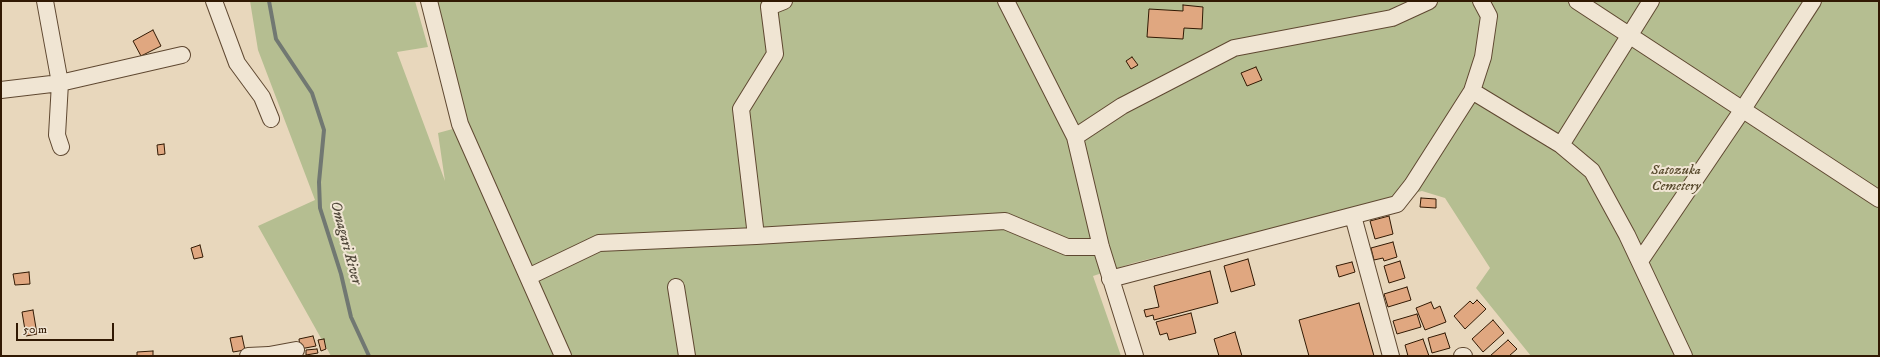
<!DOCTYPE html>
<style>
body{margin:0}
#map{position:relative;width:1880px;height:357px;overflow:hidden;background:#e8d7bc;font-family:"IM FELL DW Pica",serif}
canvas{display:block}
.frame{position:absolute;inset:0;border:2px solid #311903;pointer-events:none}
.scale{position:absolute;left:16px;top:323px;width:98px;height:18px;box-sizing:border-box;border:2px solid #311903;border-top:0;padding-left:5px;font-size:12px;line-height:14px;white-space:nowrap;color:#311903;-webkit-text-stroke:3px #f0e5d3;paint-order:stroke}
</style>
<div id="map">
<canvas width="1880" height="357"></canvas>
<div class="frame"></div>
<div class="scale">50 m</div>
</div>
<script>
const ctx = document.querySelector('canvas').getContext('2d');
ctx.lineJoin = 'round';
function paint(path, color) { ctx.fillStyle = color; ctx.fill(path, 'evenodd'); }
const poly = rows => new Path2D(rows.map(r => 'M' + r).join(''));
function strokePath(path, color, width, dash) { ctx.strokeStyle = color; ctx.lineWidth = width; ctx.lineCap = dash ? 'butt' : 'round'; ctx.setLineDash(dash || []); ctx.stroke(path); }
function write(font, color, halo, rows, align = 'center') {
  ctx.font = font + ' "IM FELL DW Pica",serif'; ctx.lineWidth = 4; ctx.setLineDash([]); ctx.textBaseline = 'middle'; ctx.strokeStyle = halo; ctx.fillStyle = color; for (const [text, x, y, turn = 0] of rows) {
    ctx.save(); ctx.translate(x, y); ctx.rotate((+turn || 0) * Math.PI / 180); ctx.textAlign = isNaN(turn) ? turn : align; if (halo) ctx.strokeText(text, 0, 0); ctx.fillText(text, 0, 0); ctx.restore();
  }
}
paint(poly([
 [250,1,415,1,428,47,397,52,445,181,438,133,460,127,424,1,1879,1,1879,356,1531,356,1476,288,1490,268,1445,198,1422,191,1133,263,1093,276,1121,356,331,356,258,226,315,200,258,50]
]), '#b5be91');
strokePath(poly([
 [269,1,276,39,312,93,324,130,319,182,320,208,341,274,351,317,369,356]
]), '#717872', 4);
const building = poly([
 [1183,5,1203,7,1202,29,1184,28,1183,39,1147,37,1149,9,1183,11,1183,5],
 [153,30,161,46,141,56,133,41,153,30],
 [1132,57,1138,65,1131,69,1126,61,1132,57],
 [1256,67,1262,80,1247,86,1241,73,1256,67],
 [164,144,165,154,158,155,157,145,164,144],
 [1421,198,1436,199,1436,208,1420,207,1421,198],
 [1389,216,1393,234,1375,239,1370,221,1389,216],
 [1393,242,1397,257,1384,261,1383,258,1374,260,1371,248,1393,242],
 [200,245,203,257,194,259,191,248,200,245],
 [1248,259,1255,285,1231,292,1224,266,1248,259],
 [1400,261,1405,278,1389,283,1384,266,1400,261],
 [1352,262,1355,272,1339,277,1336,266,1352,262],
 [1210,271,1218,303,1154,320,1153,315,1146,317,1144,310,1159,307,1154,286,1210,271],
 [29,272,30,284,15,285,13,274,29,272],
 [1407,287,1411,300,1388,307,1384,294,1407,287],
 [1477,300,1486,309,1465,329,1454,316,1470,301,1473,304,1477,300],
 [1431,302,1434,309,1440,306,1446,322,1425,330,1416,308,1431,302],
 [1359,303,1374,356,1309,356,1299,320,1359,303],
 [33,310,37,334,26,336,22,312,33,310],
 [1191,313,1196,333,1169,340,1167,333,1160,335,1156,322,1191,313],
 [1417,314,1421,327,1397,334,1393,321,1417,314],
 [1493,320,1504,333,1483,352,1472,339,1493,320],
 [1235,332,1242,356,1219,356,1214,339,1235,332],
 [1445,333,1450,348,1432,353,1428,338,1445,333],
 [242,336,245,350,233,352,230,338,242,336],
 [313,336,316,346,300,349,299,339,313,336],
 [324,339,326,349,321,351,318,340,324,339],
 [1423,339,1429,356,1408,356,1405,345,1423,339],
 [1508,340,1517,349,1509,356,1490,356,1508,340],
 [317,349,318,353,306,355,306,350,317,349],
 [153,351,153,356,137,356,137,352,153,351]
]);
paint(building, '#e0a780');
strokePath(building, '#311903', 1);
const minor = poly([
 [45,1,60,83,57,135,61,147],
 [214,1,237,63,262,97,271,119],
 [429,1,460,124,563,356],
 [784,1,769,7,775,54,741,109,756,236,1005,221,1067,247,1101,247],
 [1006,1,1075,137,1101,247,1135,356],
 [1577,1,1879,199],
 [1,90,60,83,182,55],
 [1472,91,1561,145,1592,171,1627,235,1684,356],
 [1075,137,1122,106,1234,48,1392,18,1429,1],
 [1561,145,1651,1],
 [1353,216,1391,356],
 [1640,261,1743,109,1813,1],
 [528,277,599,243,756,236],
 [1110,279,1397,204,1412,185,1472,91,1483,57,1489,16,1481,1],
 [676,287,687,356],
 [248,356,269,355,296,350],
 [1462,356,1464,356]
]);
strokePath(minor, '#5f4831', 18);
strokePath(minor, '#f0e5d3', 16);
write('italic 14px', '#594b2e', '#f0e5d3', [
 ["Satozuka",1676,171],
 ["Cemetery",1676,187]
]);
write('italic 15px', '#51483a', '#f0e5d3', [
 ["Omagari River",345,243,75]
]);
</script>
